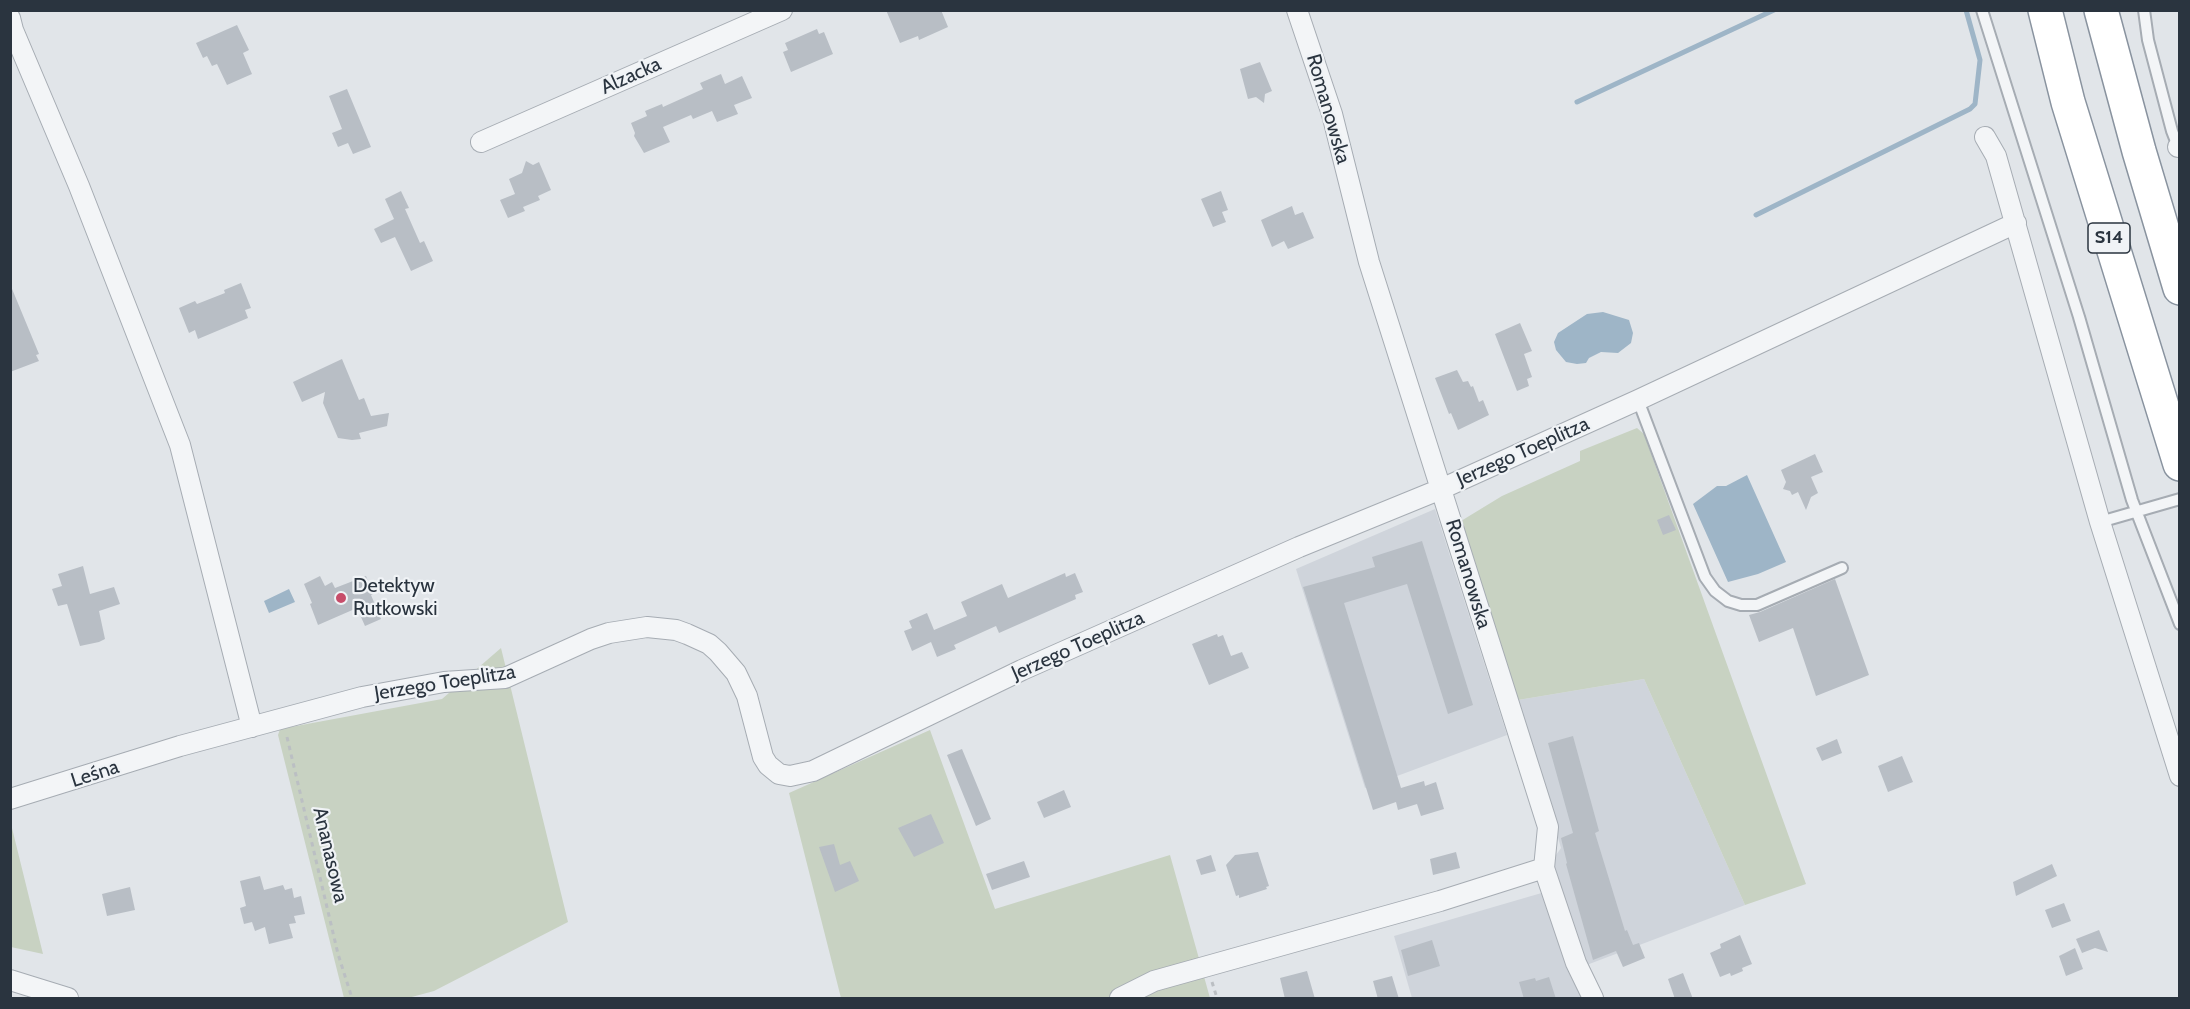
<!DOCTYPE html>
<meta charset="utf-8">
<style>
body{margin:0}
#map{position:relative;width:2190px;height:1009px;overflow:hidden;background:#e1e5e9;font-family:Cabin,sans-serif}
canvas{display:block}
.frame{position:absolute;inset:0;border:12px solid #2a343f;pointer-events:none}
</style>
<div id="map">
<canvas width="2190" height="1009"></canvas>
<div class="frame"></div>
</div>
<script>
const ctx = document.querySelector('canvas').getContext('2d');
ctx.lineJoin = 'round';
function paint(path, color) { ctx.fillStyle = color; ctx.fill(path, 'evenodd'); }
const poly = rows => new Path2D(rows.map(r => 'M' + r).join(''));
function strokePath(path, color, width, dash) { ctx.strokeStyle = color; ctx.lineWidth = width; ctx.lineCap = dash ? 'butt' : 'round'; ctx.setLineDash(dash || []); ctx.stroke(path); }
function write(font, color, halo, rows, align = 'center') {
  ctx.font = font + ' Cabin,sans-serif'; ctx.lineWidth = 4.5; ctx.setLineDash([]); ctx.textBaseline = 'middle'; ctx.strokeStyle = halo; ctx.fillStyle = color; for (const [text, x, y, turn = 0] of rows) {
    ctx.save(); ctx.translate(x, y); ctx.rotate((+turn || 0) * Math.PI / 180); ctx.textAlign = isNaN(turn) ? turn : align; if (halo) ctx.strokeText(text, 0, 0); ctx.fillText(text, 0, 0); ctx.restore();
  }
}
paint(poly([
 [1435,509,1507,735,1365,788,1296,569],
 [1644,679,1745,905,1584,966,1551,862,1561,848,1518,700],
 [1545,892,1585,998,1412,998,1394,936]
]), '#cfd4db');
paint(poly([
 [1637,428,1644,434,1806,884,1745,905,1644,679,1518,700,1461,521,1502,496,1580,461,1580,451],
 [501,648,568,922,434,991,408,998,344,998,278,735,280,729,442,699],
 [930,730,995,909,1170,855,1210,998,841,998,789,793],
 [10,824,11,824,43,954,11,947]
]), '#c8d2c2');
paint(poly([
 [1603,312,1629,320,1633,333,1631,343,1618,353,1601,352,1589,358,1586,363,1577,364,1566,362,1556,350,1554,342,1558,333,1587,314],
 [1747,475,1786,562,1758,574,1728,582,1693,504,1717,486,1726,486],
 [289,589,295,602,269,613,264,601]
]), '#9eb5c7');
strokePath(poly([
 [1577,102,1774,10],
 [1756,215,1970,109,1975,104,1980,60,1966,10]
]), '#9eb5c7', 5);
paint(poly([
 [886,10,941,10,948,27,919,40,918,36,900,43],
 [237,25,249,50,243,53,252,74,227,85,217,64,212,66,207,56,203,58,196,43],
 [817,29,819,34,824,32,833,54,791,72,783,52,788,50,785,43],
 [1260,62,1272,91,1265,94,1264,103,1256,97,1248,99,1240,69],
 [721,74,725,84,742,76,752,98,734,105,738,114,717,122,712,111,693,119,691,115,663,127,670,142,644,153,634,136,635,133,631,123,647,116,645,111,662,104,663,107,703,89,700,83],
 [347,89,371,147,353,154,348,143,338,147,332,133,342,129,329,96],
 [526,161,533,165,539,162,551,190,538,196,540,200,523,207,525,211,508,218,500,200,515,194,509,179,522,173],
 [401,191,409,208,405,209,420,243,424,241,433,261,411,271,395,237,381,243,374,229,394,219,385,199],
 [1221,191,1228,210,1222,212,1226,222,1213,227,1201,199],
 [1292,206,1295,215,1303,212,1314,238,1288,249,1284,241,1272,247,1261,220],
 [241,283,251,308,245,310,248,318,198,339,195,330,189,333,179,308,195,301,197,304,225,293,224,290],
 [10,284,39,354,36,355,39,361,10,372],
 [1520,323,1532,351,1524,354,1532,377,1527,379,1529,386,1517,391,1495,334],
 [342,359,359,400,364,398,371,416,389,413,387,426,359,433,361,439,352,440,338,438,323,403,325,392,302,402,293,382],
 [1457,370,1463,382,1468,381,1471,387,1473,386,1479,402,1483,400,1489,415,1458,430,1451,413,1449,414,1435,378],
 [1815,454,1823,472,1811,477,1818,493,1811,497,1806,510,1798,492,1792,495,1790,491,1783,489,1786,482,1781,470],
 [1669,515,1676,530,1663,535,1657,520],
 [1422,541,1473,705,1448,714,1407,584,1344,603,1401,788,1424,781,1425,786,1436,782,1444,809,1421,816,1417,804,1398,810,1396,802,1373,810,1303,587,1375,567,1372,557],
 [83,566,90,594,114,587,120,604,99,611,105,639,99,642,80,646,67,604,58,606,52,589,62,586,58,574],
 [1065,573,1066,577,1075,573,1083,592,1075,595,1076,599,999,633,996,626,954,645,956,649,937,657,931,642,912,651,904,631,912,628,909,621,927,613,934,630,967,616,961,602,1002,584,1008,598],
 [320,576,325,586,332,582,335,588,366,576,373,594,371,595,381,619,365,626,357,608,318,625,310,604,312,603,304,584],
 [1835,579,1869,675,1816,696,1793,628,1759,642,1749,615,1760,612],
 [1217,634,1218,637,1223,635,1231,656,1242,652,1249,668,1209,685,1192,644],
 [1573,736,1599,831,1595,833,1625,931,1627,930,1633,945,1639,943,1645,958,1623,967,1616,951,1593,960,1566,864,1567,863,1561,838,1573,833,1548,743],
 [1837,739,1842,753,1822,761,1816,748],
 [962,749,991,819,976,826,947,755],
 [1902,756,1913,782,1888,792,1878,766],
 [1064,790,1071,807,1044,818,1037,802],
 [931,814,944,843,914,857,898,828],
 [834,844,840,865,850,861,859,881,835,892,819,847],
 [1258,852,1269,886,1266,887,1267,889,1239,898,1239,895,1236,896,1226,865,1235,855],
 [1456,852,1460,868,1433,875,1430,859],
 [1211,855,1216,871,1201,875,1196,860],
 [1024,861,1030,877,992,890,986,874],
 [2052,864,2057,876,2016,896,2013,882],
 [260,876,264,890,283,885,285,890,292,888,294,898,301,896,305,914,294,916,296,923,289,924,293,938,269,944,265,927,255,931,252,922,244,924,240,908,246,906,240,881],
 [130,887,135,910,107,916,102,894],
 [2064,903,2071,921,2052,928,2045,910],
 [2099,930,2108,952,2095,948,2082,953,2076,939],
 [1740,935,1752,964,1742,968,1743,971,1731,976,1730,973,1720,977,1710,953,1721,948,1720,944],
 [1432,940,1440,966,1408,976,1401,950],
 [2075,948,2083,969,2066,976,2059,956],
 [1307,971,1315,999,1285,999,1280,978],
 [1683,973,1693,999,1675,999,1668,979],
 [1392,976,1399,999,1378,999,1373,981],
 [1549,977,1556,999,1524,999,1519,982,1535,978,1536,981]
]), '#b8bec5');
const lane = poly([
 [1982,10,2079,317,2132,500,2180,624],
 [2144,10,2148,40,2172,131,2179,149],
 [1638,400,1705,577,1715,591,1728,601,1741,605,1757,605,1842,568],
 [2100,522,2180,499]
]);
const street = poly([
 [1297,10,1332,114,1369,262,1548,827,1544,868,1576,963,1593,998],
 [10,18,13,30,79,186,180,445,252,727],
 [1985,137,1996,156,2100,522,2180,776],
 [481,142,782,10],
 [2178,147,2180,147],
 [10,799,180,746,362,697,444,682,505,678,591,639,609,633,647,627,676,630,687,634,709,644,718,652,736,673,747,696,763,757,768,765,779,774,790,776,813,771,1022,670,1299,547,1441,489,1638,400,2016,223],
 [10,980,68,998],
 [1120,998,1154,981,1440,901,1544,868]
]);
const highway = poly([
 [2045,10,2068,102,2180,464],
 [2101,10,2139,151,2180,288]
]);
strokePath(lane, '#a6acb3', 14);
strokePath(street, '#a6acb3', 22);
strokePath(highway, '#89939f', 36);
strokePath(poly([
 [287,737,338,954,352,998],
 [1212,982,1217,998]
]), '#bbbfc3', 3, [4.5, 4.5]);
strokePath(lane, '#f3f5f7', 10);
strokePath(street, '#f3f5f7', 20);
strokePath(highway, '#fff', 33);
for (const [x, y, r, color] of [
 [341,598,6,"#c74d6a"]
]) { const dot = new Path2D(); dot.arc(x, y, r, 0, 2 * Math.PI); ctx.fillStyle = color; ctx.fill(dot); strokePath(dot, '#f0f3f6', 2); }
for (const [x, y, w] of [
 [2109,238,42]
]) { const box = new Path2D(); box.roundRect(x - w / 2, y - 15, w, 30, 4.5); ctx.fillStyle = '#f0f3f6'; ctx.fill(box); strokePath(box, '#2a343f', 1.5); }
write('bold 18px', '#2a343f', null, [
 ["S14",2109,238]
]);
write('20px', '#2a343f', '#f0f3f6', [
 ["Alzacka",631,76,-24],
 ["Romanowska",1328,109,74],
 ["Jerzego Toeplitza",1523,452,-24],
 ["Romanowska",1468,574,73],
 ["Jerzego Toeplitza",1078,646,-24],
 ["Jerzego Toeplitza",445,683,-9],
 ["Leśna",95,774,-18],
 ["Ananasowa",330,855,77]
]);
write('20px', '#2a343f', '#f0f3f6', [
 ["Detektyw",353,586],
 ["Rutkowski",353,609]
], 'left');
</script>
